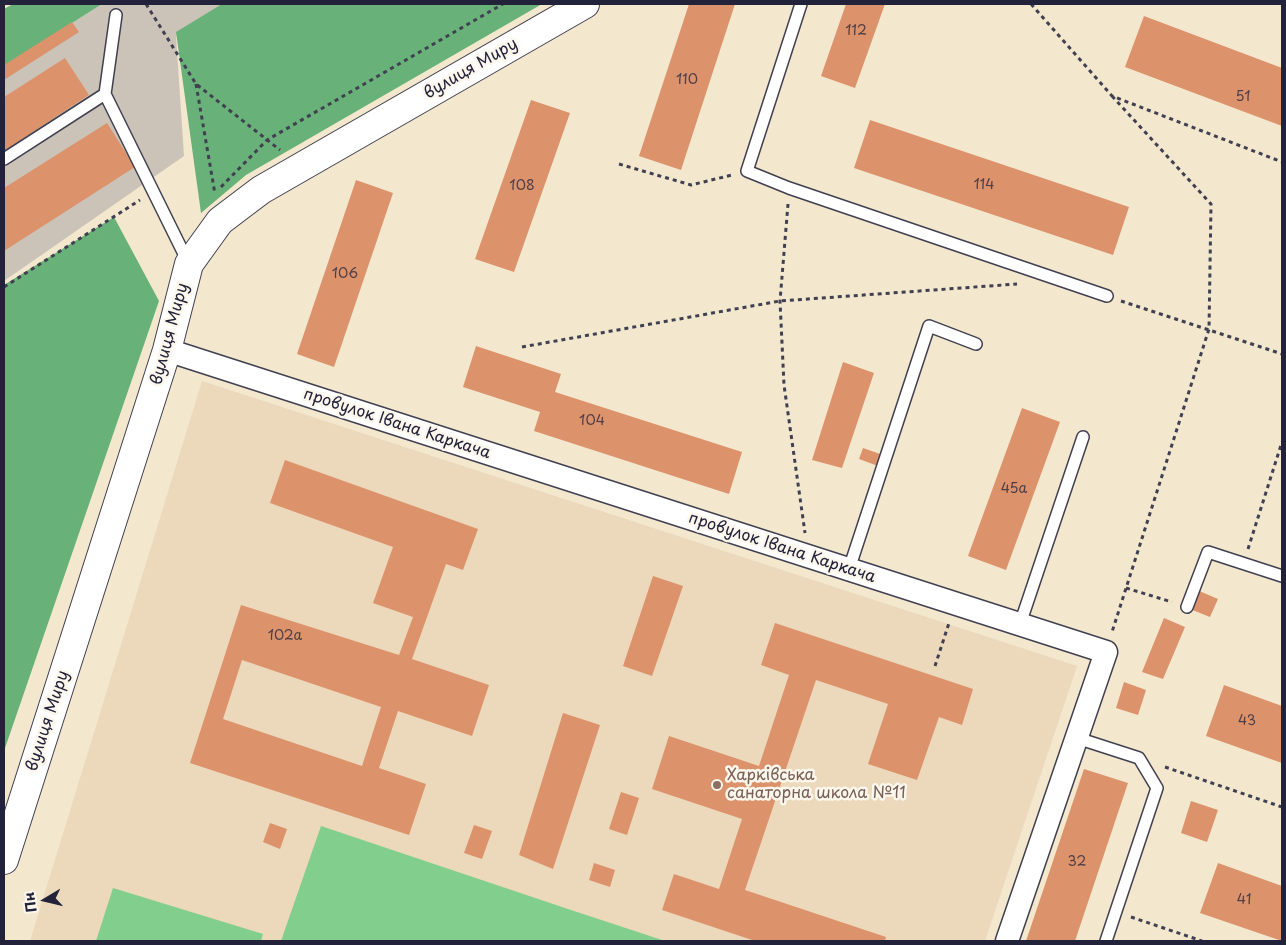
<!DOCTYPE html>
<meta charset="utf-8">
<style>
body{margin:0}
#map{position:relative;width:1286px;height:945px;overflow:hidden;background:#f3e7ce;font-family:"Playpen Sans",sans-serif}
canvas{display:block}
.frame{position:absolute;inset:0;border:5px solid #22223b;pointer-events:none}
.north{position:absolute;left:20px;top:875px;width:50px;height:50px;-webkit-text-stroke:4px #fbf7ec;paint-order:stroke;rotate:261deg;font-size:14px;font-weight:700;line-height:20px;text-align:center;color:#22223b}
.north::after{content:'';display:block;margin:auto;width:18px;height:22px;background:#22223b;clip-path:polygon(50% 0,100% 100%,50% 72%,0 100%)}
</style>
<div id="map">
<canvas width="1286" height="945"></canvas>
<div class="frame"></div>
<div class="north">Пн</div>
</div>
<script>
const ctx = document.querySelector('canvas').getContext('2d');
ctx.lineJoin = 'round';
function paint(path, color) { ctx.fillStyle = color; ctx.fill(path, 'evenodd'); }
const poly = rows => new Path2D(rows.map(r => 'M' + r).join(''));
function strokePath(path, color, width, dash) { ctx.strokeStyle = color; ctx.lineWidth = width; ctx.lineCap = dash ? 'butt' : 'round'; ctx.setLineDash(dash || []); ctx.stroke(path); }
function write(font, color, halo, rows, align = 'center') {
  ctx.font = font + ' "Playpen Sans",sans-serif'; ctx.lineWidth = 5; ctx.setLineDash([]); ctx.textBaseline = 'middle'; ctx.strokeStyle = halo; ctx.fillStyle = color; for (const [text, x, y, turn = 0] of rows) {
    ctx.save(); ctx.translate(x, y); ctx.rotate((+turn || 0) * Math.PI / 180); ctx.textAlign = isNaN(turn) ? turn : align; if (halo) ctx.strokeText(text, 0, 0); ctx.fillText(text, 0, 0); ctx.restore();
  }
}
paint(poly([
 [202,381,1077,666,985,941,30,941]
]), '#ecd8ba');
paint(poly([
 [102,4,228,4,176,36,184,156,4,281,4,66]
]), '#cbc3b8');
paint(poly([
 [321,826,568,909,665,941,281,941],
 [113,888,263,934,261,941,96,941]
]), '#81ce8d');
paint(poly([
 [13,4,102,4,4,66,4,9],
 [222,4,542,4,246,175,201,213,176,32],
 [114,217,159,301,4,751,4,285]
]), '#68b178');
paint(poly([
 [689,4,735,4,681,170,639,156],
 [846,4,885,4,855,88,821,76],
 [1144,16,1282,68,1282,126,1125,67],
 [72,22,79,32,4,80,4,65],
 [65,58,89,95,4,151,4,97],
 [531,100,570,113,514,272,475,259],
 [870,120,1129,207,1113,255,854,168],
 [107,123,135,167,4,251,4,188],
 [356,180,393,193,334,367,297,354],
 [476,346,561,374,555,392,742,452,729,494,534,431,540,412,463,387],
 [843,362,874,373,842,468,812,460],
 [1022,408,1060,422,1006,570,968,556],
 [863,448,883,455,878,466,859,459],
 [285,460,478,529,463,570,446,564,412,659,489,685,472,736,398,711,379,768,426,784,409,835,190,763,241,605,399,655,413,617,373,603,393,547,270,503],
 [242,660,381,707,362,766,223,719],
 [653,576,683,586,652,676,623,666],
 [1197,590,1218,599,1210,617,1190,609],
 [1164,618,1185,627,1163,679,1142,672],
 [775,623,973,689,962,725,939,717,917,780,868,764,888,704,816,680,745,890,886,937,885,941,755,941,662,910,674,874,719,889,742,819,652,789,669,736,759,766,789,675,761,665],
 [1124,682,1146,690,1138,715,1116,708],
 [1224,685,1282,706,1282,763,1206,736],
 [563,713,600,725,553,869,519,855],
 [1084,769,1128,783,1075,941,1026,941],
 [621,792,639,798,627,835,609,829],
 [1191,801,1218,810,1207,842,1181,833],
 [270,823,287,829,280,849,263,842],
 [474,825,492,831,482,859,464,853],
 [594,863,615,870,610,887,589,880],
 [1218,863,1282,886,1282,941,1200,913]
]), '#dc936c');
const lane = poly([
 [801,4,747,171,789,188,1107,296],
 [105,94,188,262],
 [4,159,105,94,116,15],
 [849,569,929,326,976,344],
 [1187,607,1208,552,1282,576],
 [1020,624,1083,437],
 [1077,738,1139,758,1157,788,1106,941]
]);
const street = poly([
 [167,350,1106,652,1007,941]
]);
const secondary = poly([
 [4,860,167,350,189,264,220,221,261,190,585,4]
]);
strokePath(lane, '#414051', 14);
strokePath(street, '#414051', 25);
strokePath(secondary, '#414051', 30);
strokePath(poly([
 [146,4,196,84,280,150],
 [1031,4,1112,96,1282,162],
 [196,84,215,194],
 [1112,96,1211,204,1209,329,1112,632],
 [619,164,691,185,732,175],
 [221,187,267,140,503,4],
 [788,204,780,301,784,385,805,533],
 [4,287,140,200],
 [1121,301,1282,354],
 [522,347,780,301,1017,284],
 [1248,549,1282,442],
 [1126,588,1172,602],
 [935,666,949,623],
 [1165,767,1282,807],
 [1131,917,1202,941]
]), '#414051', 3, [4, 4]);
strokePath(lane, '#fff', 11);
strokePath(street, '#fff', 22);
strokePath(secondary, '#fff', 28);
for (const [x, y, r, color] of [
 [717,785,5,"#8d6e63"]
]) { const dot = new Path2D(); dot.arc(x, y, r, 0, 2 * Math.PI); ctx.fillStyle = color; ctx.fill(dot); strokePath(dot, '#fbf7ec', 2); }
write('14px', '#503e47', null, [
 ["112",856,31],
 ["110",687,80],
 ["51",1243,97],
 ["114",984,185],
 ["108",522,186],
 ["106",345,274],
 ["104",592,421],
 ["45а",1014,489],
 ["102а",285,636],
 ["43",1247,721],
 ["32",1077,862],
 ["41",1244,900]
]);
write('16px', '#22223b', '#fbf7ec', [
 ["вулиця Миру",471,69,-30],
 ["вулиця Миру",170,334,-75],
 ["провулок Івана Каркача",397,424,18],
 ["провулок Івана Каркача",782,548,18],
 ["вулиця Миру",48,721,-72]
]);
write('16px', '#785e54', '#fbf7ec', [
 ["Харківська",727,776],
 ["санаторна школа №11",727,794]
], 'left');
</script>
